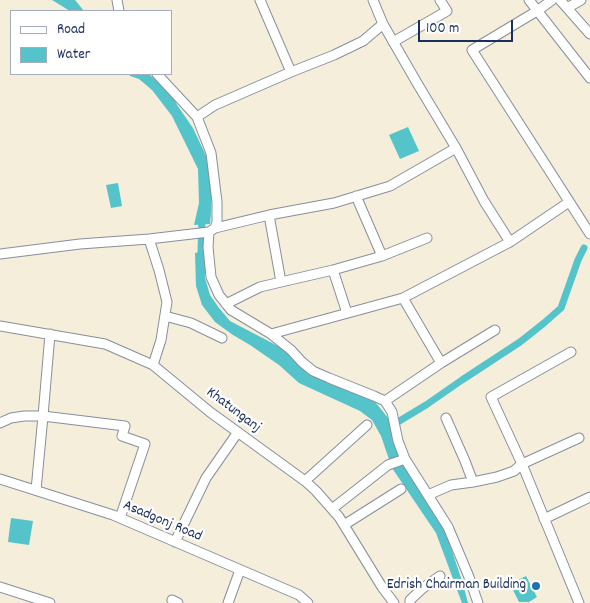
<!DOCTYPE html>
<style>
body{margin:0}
#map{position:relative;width:590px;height:603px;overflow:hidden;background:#f4eedb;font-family:Dekko,sans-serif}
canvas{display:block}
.legend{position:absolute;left:10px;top:10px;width:162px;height:65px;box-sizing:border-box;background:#fff;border:1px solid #a4acbf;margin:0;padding:6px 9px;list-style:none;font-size:15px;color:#1b2f5e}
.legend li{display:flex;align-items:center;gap:10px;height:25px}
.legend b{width:25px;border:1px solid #a4acbf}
.scale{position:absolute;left:418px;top:20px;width:95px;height:22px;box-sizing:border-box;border:2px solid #1b2f5e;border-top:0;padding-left:6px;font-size:15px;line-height:18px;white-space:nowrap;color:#1b2f5e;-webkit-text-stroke:4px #fff;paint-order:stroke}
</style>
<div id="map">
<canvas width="590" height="603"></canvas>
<ul class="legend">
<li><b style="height:6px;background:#fff"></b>Road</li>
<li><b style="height:14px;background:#55c3ca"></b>Water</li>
</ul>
<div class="scale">100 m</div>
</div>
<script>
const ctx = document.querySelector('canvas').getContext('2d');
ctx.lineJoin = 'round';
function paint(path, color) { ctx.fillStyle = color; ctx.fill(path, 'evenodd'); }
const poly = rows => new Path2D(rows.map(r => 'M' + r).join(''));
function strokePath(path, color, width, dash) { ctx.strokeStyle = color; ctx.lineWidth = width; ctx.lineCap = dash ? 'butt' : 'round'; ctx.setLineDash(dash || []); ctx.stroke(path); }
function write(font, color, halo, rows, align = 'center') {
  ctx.font = font + ' Dekko,sans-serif'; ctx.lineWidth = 4.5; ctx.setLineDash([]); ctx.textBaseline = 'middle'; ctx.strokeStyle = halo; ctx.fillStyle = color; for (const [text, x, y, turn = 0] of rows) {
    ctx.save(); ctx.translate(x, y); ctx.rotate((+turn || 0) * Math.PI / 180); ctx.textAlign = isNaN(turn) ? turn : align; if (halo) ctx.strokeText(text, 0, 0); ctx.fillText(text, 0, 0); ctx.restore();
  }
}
paint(poly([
 [52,0,75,0,84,11,70,11],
 [129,74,149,74,173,96,177,105,193,128,208,160,212,188,211,213,210,224,194,225,199,203,198,169,172,116,152,90,139,79,130,76],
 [408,127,419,151,400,159,389,135],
 [118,183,122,206,111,208,106,185],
 [205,251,205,278,210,295,219,308,230,321,274,344,287,350,304,367,371,397,394,425,393,433,442,521,463,584,468,603,462,603,436,533,392,468,381,436,372,420,360,411,299,383,279,365,250,345,233,335,215,322,202,305,196,286,195,253],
 [11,518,33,521,29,545,8,542],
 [526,576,537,597,529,602,519,602,510,584]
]), '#55c3ca');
strokePath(poly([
 [201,252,202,217],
 [391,426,426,405,462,380,520,342,544,323,561,308,578,260,584,248]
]), '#55c3ca', 7);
const minor = poly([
 [117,0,119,11],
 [260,0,291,72,334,55,363,41,383,24,373,0],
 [529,0,590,78],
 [552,0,537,11,472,50,590,234],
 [560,0,590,34],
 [567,8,581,0],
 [383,24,417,83,456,148,484,201,510,242],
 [393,42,447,11,440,0],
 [157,74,197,117,215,105,291,72],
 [197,117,211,153,217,202,217,222,215,228],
 [356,196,382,256],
 [269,215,281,282,333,270,382,256,427,238],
 [209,232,208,247,211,277,219,295,231,310,271,334,291,350,302,362,313,371,329,378,374,396,385,401,392,412,398,441,405,459,448,527,469,577,478,603],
 [149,239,159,270,167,302,161,340,153,365],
 [0,254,80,244,149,239,209,232,215,228,269,215,334,203,390,186,456,148],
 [333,270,347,313],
 [403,298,441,363,495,330],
 [226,304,260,287,281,282],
 [165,316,191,323,222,338],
 [0,326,105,344,153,365,210,412,305,481,316,491,339,517,382,587,394,603],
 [271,334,403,298,510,242,569,202],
 [571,352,491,397,522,464,579,603],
 [385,401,441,363],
 [446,418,465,461,473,482,497,477,514,471,522,464,579,438],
 [0,423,11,418,24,416,43,416,125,426,122,436,145,444,120,518],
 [0,479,113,515,299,595,308,603],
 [305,481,367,425],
 [36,490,43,416,50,334],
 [428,495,451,485,473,482],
 [332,509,388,465,405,459],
 [544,519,590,497],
 [344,525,401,489],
 [175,542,206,478,238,432],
 [0,587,50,603],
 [172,600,178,603],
 [228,603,240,570],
 [410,603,410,600,423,588,440,576]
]);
strokePath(minor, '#888e9c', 11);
strokePath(minor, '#fff', 9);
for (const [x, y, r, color] of [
 [536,586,5,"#1f6fb2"]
]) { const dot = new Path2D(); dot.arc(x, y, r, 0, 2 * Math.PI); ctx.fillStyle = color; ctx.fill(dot); strokePath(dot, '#fff', 2); }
write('15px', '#1b2f5e', '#fff', [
 ["Khatunganj",233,411,37],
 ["Asadgonj Road",162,522,23]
]);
write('15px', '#1b2f5e', '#fff', [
 ["Edrish Chairman Building",526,586]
], 'right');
</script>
